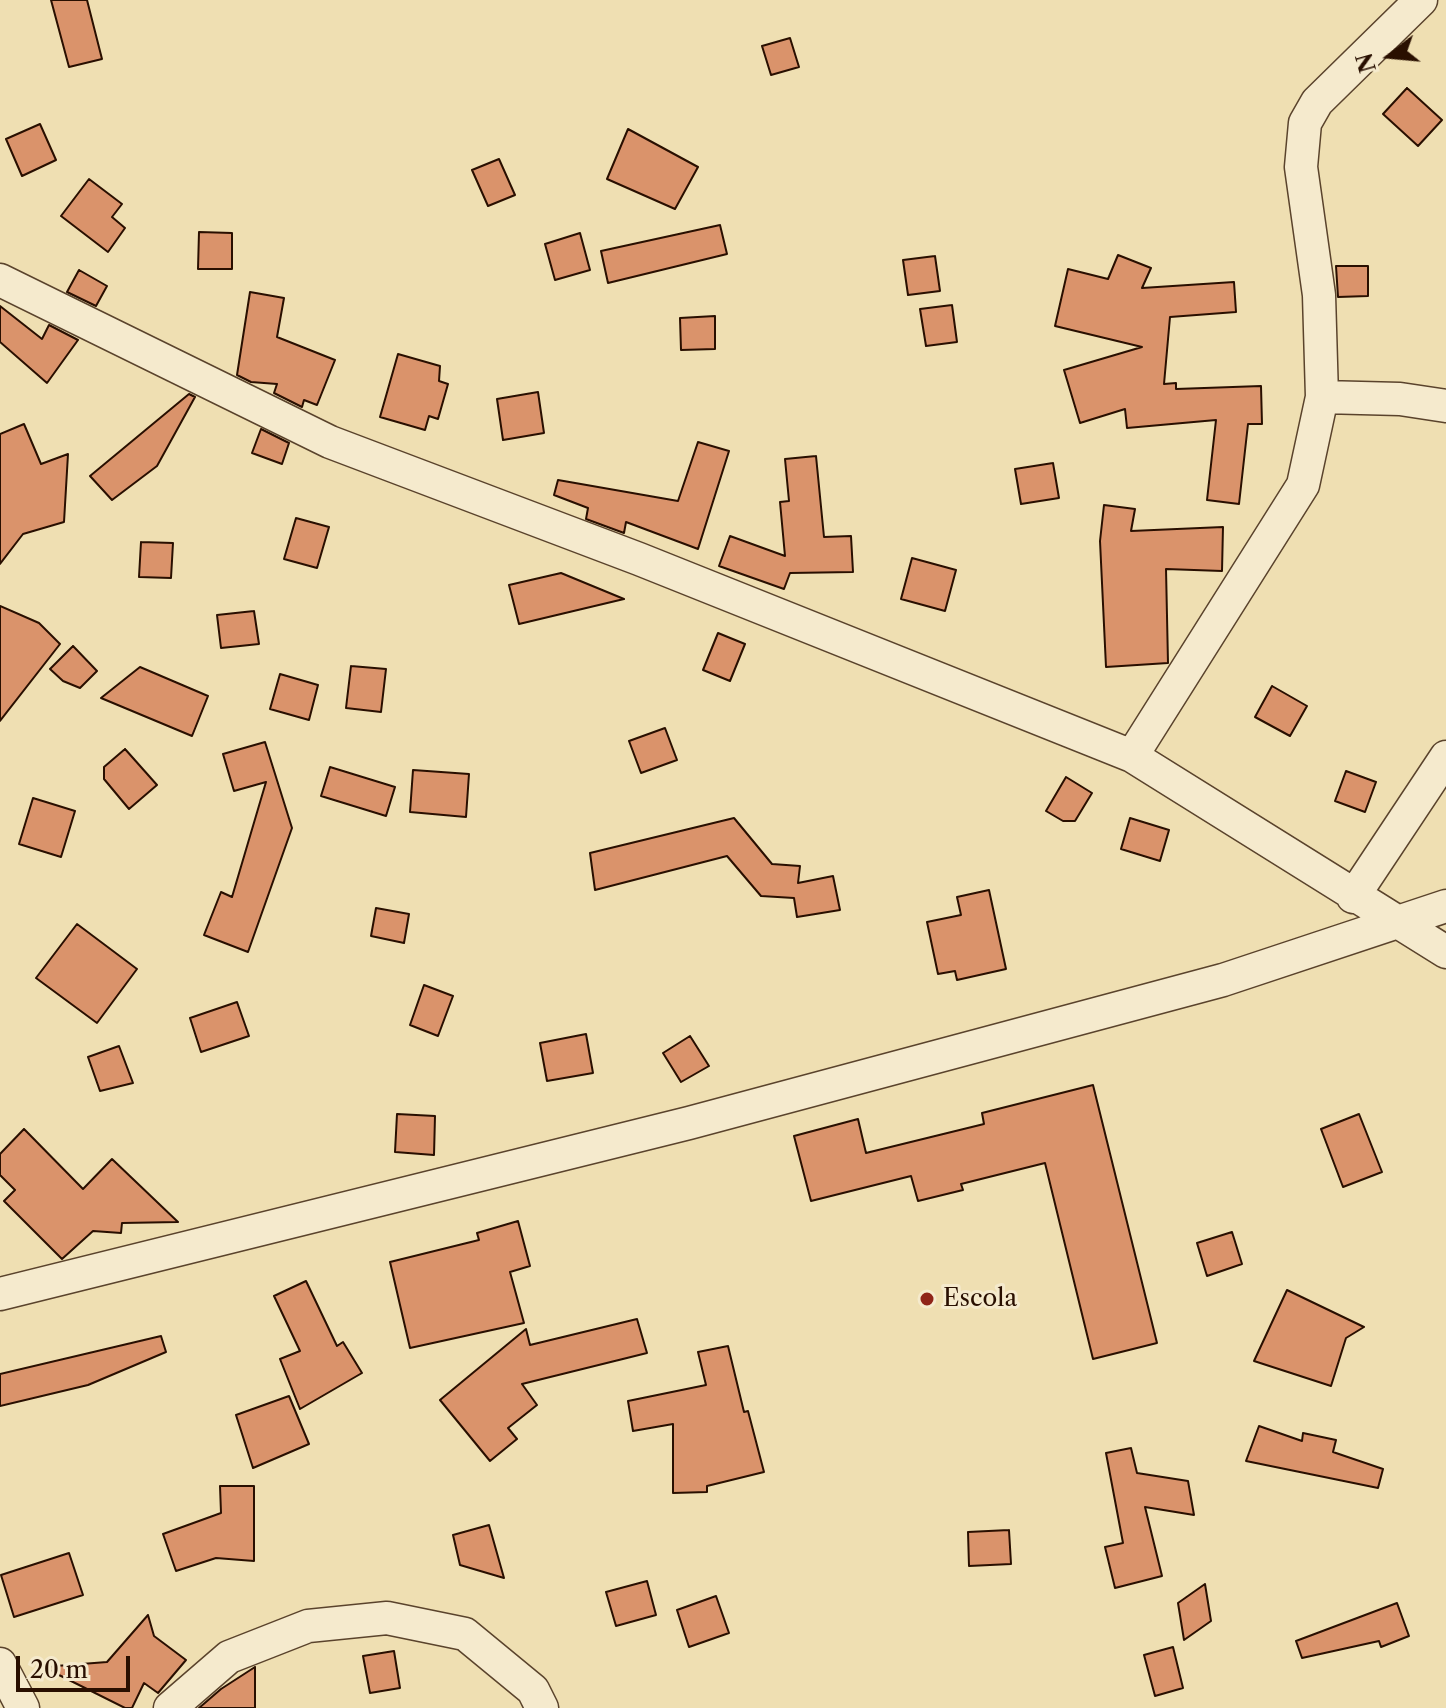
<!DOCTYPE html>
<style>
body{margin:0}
#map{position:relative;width:1446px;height:1708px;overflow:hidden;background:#efdfb2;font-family:"Libre Caslon Text",serif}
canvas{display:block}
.north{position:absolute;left:1350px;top:16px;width:80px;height:80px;-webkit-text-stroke:6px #f5eacd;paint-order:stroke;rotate:254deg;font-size:22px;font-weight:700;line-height:32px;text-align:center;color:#290f00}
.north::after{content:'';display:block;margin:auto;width:28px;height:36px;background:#290f00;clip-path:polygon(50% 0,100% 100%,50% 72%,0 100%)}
.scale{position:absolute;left:16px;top:1656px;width:114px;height:36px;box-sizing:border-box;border:4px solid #290f00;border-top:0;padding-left:10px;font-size:24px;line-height:28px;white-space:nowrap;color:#290f00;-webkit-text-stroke:6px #f5eacd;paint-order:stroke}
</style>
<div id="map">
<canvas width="1446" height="1708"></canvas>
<div class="north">N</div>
<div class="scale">20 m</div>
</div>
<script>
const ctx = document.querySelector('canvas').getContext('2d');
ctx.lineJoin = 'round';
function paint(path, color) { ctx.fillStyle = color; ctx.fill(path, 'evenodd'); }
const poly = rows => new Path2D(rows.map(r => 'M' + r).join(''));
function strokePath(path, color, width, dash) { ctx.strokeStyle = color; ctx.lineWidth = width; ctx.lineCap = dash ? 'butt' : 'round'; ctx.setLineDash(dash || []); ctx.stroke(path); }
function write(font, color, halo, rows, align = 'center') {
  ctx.font = font + ' "Libre Caslon Text",serif'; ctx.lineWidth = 6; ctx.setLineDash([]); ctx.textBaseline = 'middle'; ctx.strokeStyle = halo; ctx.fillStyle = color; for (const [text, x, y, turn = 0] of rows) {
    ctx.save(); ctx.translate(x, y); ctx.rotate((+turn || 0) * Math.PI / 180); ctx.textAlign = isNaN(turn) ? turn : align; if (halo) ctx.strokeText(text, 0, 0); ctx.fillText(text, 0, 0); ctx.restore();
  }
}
const building = poly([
 [51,0,87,0,102,59,69,67,51,0],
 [790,38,799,67,771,75,762,46,790,38],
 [1407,88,1442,120,1418,146,1383,114,1407,88],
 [40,124,56,160,22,176,6,139,40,124],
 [628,129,698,167,675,209,607,179,628,129],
 [499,159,515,195,488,206,472,170,499,159],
 [89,179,122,204,112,217,125,228,108,252,61,216,89,179],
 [720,225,727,254,608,283,601,251,720,225],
 [199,232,232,233,232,269,198,269,199,232],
 [580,233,590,270,555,280,545,244,580,233],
 [1118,255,1151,268,1142,288,1234,282,1236,312,1170,317,1164,384,1176,383,1176,389,1261,386,1262,424,1248,424,1239,504,1207,500,1216,420,1127,428,1125,409,1080,423,1064,370,1142,347,1055,326,1068,269,1108,279,1118,255],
 [935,256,940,291,908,295,903,260,935,256],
 [1336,266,1368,266,1368,296,1338,297,1336,266],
 [79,270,107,286,96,306,67,292,79,270],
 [250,292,284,298,277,337,335,360,317,405,304,400,302,407,274,393,277,384,251,382,237,375,250,292],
 [952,305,957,342,926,346,920,309,952,305],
 [0,306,42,339,49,325,78,340,47,383,0,342,0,306],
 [715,316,715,349,681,350,680,318,715,316],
 [398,354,440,366,439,381,448,384,438,419,429,416,425,430,380,417,398,354],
 [538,392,544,433,503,440,497,399,538,392],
 [189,394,195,397,157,466,112,500,90,476,189,394],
 [24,424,41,464,68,454,64,522,23,534,0,564,0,434,24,424],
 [261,429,289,443,282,464,252,453,261,429],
 [698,442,729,451,698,549,626,522,624,533,586,519,588,508,554,495,558,480,678,501,698,442],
 [816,456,824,537,851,536,853,572,790,573,784,589,719,566,730,536,785,556,780,502,789,501,785,459,816,456],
 [1053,463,1059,498,1021,504,1015,469,1053,463],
 [1104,505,1135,509,1131,531,1223,527,1222,571,1166,569,1168,663,1106,667,1100,541,1104,505],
 [296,518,329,527,317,568,284,559,296,518],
 [141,542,173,543,171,578,139,577,141,542],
 [912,558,956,570,945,611,901,599,912,558],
 [561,573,624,599,519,624,509,585,561,573],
 [0,606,39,623,60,644,0,721,0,606],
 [254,611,259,644,221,648,217,615,254,611],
 [718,633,745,644,730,681,703,670,718,633],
 [73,646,97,671,80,688,63,681,50,669,73,646],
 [351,666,386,669,381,712,346,708,351,666],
 [140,667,208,696,192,736,101,698,140,667],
 [280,674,318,685,309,720,270,709,280,674],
 [1272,686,1307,706,1290,736,1255,717,1272,686],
 [665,728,677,760,641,773,629,741,665,728],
 [265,742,292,828,248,952,204,935,221,892,232,897,266,782,234,791,223,754,265,742],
 [125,749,157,785,129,809,104,779,104,767,125,749],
 [330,767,395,787,386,816,321,796,330,767],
 [413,770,469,774,466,817,410,812,413,770],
 [1346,771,1376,782,1365,812,1335,801,1346,771],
 [1066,777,1092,793,1075,821,1063,821,1046,811,1066,777],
 [33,798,75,811,61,857,19,844,33,798],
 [734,818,772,864,800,866,798,883,833,876,840,910,797,917,794,898,761,896,727,856,595,890,590,853,734,818],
 [1130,818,1169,830,1160,861,1121,849,1130,818],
 [989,890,1006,969,957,980,955,971,938,974,927,922,961,915,957,897,989,890],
 [376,908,409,914,404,943,371,936,376,908],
 [77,924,137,969,97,1023,36,978,77,924],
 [424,985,453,996,438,1036,410,1025,424,985],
 [237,1002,249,1036,201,1052,190,1018,237,1002],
 [586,1034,593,1073,547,1081,540,1043,586,1034],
 [690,1036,709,1066,681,1082,663,1053,690,1036],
 [119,1046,133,1083,100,1091,88,1057,119,1046],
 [1093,1085,1157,1343,1093,1359,1045,1163,961,1184,963,1190,918,1201,911,1176,811,1201,794,1136,858,1119,866,1153,984,1124,982,1113,1093,1085],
 [397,1114,435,1116,434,1155,395,1152,397,1114],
 [1359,1114,1382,1172,1343,1187,1321,1129,1359,1114],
 [24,1129,83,1189,112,1159,178,1222,122,1223,121,1233,93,1231,62,1259,4,1201,15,1190,0,1175,0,1154,24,1129],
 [518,1221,530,1266,510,1272,524,1323,410,1348,390,1262,479,1240,477,1233,518,1221],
 [1232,1232,1242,1264,1207,1276,1197,1243,1232,1232],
 [306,1281,337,1346,343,1342,362,1373,300,1409,280,1359,300,1351,274,1296,306,1281],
 [1287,1290,1364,1327,1346,1338,1331,1386,1254,1361,1287,1290],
 [637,1319,647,1353,522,1384,537,1405,508,1428,517,1439,490,1461,440,1400,526,1329,530,1345,637,1319],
 [161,1336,166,1352,88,1385,0,1406,0,1374,161,1336],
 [728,1346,744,1412,748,1411,764,1472,707,1486,707,1492,673,1493,673,1424,633,1431,628,1401,706,1385,698,1352,728,1346],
 [289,1396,309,1444,253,1468,236,1415,289,1396],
 [1259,1426,1302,1441,1303,1433,1336,1440,1333,1452,1383,1469,1378,1488,1246,1461,1259,1426],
 [1131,1448,1137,1473,1188,1481,1194,1515,1145,1507,1162,1576,1115,1588,1105,1547,1123,1543,1106,1453,1131,1448],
 [220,1486,254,1486,254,1561,216,1558,176,1571,163,1534,221,1513,220,1486],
 [489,1525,504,1578,460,1565,453,1535,489,1525],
 [1009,1530,1011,1564,969,1566,968,1532,1009,1530],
 [69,1553,83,1595,14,1617,1,1575,69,1553],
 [647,1581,656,1615,616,1626,606,1592,647,1581],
 [1205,1584,1211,1621,1184,1640,1178,1603,1205,1584],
 [716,1596,729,1633,689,1647,677,1610,716,1596],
 [1397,1603,1409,1636,1381,1647,1379,1641,1302,1658,1296,1641,1397,1603],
 [148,1615,154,1636,186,1660,158,1693,144,1683,132,1708,125,1708,43,1667,107,1662,148,1615],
 [1173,1647,1183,1688,1155,1696,1144,1655,1173,1647],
 [394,1651,400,1688,370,1693,363,1656,394,1651],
 [255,1667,255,1708,199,1708,221,1689,255,1667]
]);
paint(building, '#da936b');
strokePath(building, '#290f00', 2);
const minor = poly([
 [0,280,330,442,639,559,1132,756,1446,952],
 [1322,397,1400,399,1446,406],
 [1132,756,1303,485,1322,397,1319,295,1301,167,1305,123,1317,102,1421,0],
 [1353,897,1446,757],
 [0,1294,689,1123,1223,980,1446,906],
 [0,1664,23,1708],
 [170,1708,229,1657,308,1626,387,1618,465,1634,533,1690,542,1708]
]);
strokePath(minor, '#5a432c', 35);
strokePath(minor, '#f5eacd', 32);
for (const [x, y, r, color] of [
 [927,1299,8,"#8f2418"]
]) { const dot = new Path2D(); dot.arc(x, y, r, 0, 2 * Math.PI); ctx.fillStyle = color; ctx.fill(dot); strokePath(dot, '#f5eacd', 3); }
write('24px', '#290f00', '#f5eacd', [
 ["Escola",943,1299]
], 'left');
</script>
